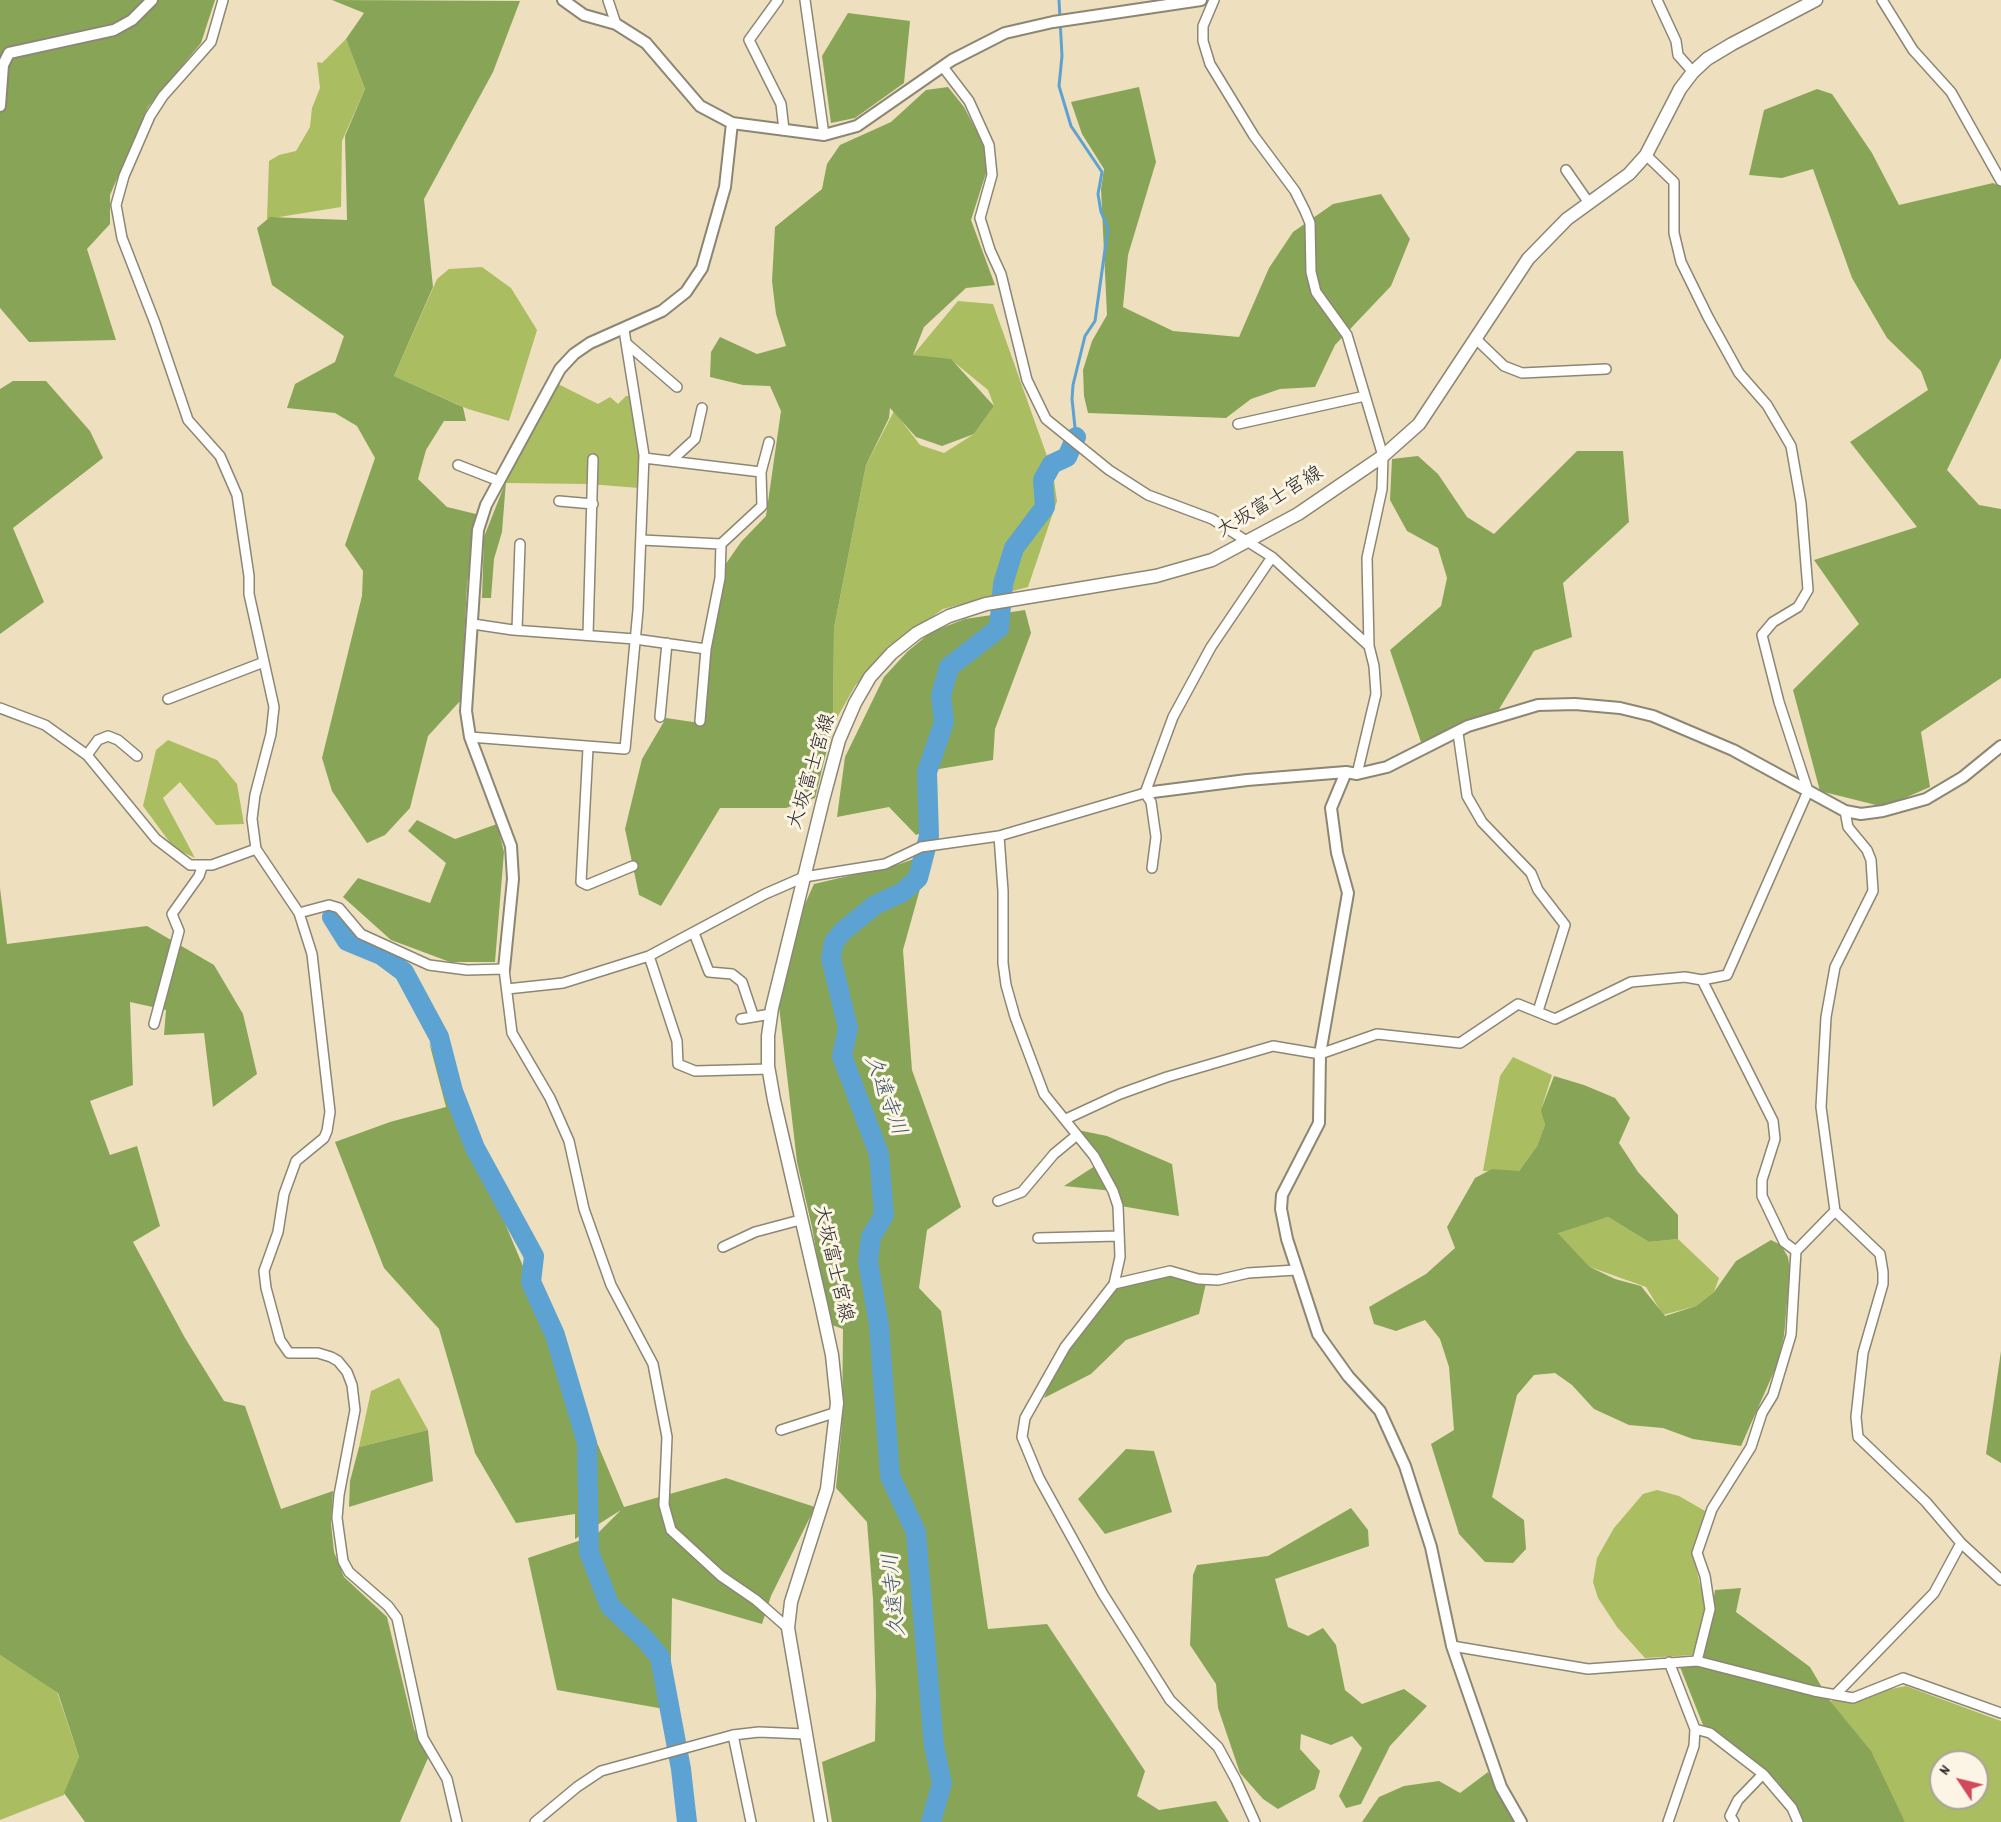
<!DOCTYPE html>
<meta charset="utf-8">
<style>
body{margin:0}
#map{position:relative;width:2001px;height:1822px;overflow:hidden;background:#eee0be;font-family:Dekko,sans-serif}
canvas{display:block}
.north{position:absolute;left:1929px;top:1750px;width:60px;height:60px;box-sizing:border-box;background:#fcf5e5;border:2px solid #a8a49b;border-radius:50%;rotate:305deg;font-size:16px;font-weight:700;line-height:24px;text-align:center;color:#2b2b2b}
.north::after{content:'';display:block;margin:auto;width:21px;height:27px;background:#d1495b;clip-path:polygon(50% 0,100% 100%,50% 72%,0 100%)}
</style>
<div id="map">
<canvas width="2001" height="1822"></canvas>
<div class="north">N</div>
</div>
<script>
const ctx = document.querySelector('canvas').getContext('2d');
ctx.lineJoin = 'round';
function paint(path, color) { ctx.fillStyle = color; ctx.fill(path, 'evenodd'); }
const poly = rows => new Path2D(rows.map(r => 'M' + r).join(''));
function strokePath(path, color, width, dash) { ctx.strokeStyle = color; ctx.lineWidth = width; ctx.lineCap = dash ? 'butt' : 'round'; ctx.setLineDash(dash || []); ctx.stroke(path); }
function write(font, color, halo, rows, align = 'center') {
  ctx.font = font + ' Dekko,"Klee One",sans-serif'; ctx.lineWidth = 6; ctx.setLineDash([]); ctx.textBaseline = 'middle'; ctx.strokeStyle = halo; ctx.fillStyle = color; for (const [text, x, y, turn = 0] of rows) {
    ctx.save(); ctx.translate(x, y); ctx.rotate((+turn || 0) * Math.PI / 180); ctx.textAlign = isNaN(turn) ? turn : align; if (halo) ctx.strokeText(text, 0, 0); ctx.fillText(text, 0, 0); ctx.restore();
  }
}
paint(poly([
 [346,39,365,89,342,141,341,207,267,219,269,161,279,155,296,151,310,127,312,108,320,88,317,62,322,63],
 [482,267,511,288,537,330,509,421,468,409,394,376,437,279,449,269],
 [958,301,993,304,1053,473,1057,501,1028,587,943,609,890,647,855,686,833,725,834,628,866,465,894,411,920,445,944,453,974,434,994,406,988,390,955,363,913,355],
 [556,383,598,404,610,397,618,404,626,396,631,396,643,450,639,488,589,484,505,483],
 [168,740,217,760,237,784,244,824,216,825,180,782,163,798,195,858,174,848,143,806,156,750],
 [1513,1057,1552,1075,1542,1107,1545,1125,1537,1146,1519,1171,1483,1171,1500,1076],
 [1608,1217,1649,1242,1678,1239,1719,1278,1714,1292,1696,1306,1663,1315,1646,1287,1590,1267,1557,1232],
 [399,1378,428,1430,359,1447,371,1391],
 [1657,1490,1679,1496,1705,1511,1692,1550,1705,1606,1693,1655,1645,1658,1617,1627,1598,1598,1593,1582,1597,1558,1614,1528,1643,1494],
 [0,1655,57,1692,79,1757,64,1795,0,1820],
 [1906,1686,2001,1721,2001,1822,1905,1822,1830,1701],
 [1941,1762,1977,1762,1977,1798,1941,1798]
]), '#abbd61');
paint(poly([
 [0,0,215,0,201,43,148,107,110,195,110,224,87,249,116,340,29,342,0,308],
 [332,0,520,1,493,72,424,199,433,287,394,376,463,407,466,421,444,421,426,450,418,479,447,507,476,514,467,585,461,700,428,736,410,808,385,835,367,843,332,791,322,758,362,596,363,571,345,545,375,458,357,426,335,413,287,408,295,384,335,362,344,336,272,285,257,228,270,217,347,220,345,136,365,89,346,39,364,13],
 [848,13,910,21,904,83,855,118,831,123,822,56],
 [948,87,964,107,985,147,987,170,971,220,995,285,966,288,924,327,913,355,951,359,994,406,974,434,942,446,916,437,890,408,889,418,866,465,834,628,833,725,815,798,786,808,720,808,661,906,639,895,625,829,642,759,666,718,700,723,725,565,741,542,766,516,781,411,770,386,743,385,710,377,711,352,720,337,757,354,786,346,776,314,772,281,775,227,822,189,827,164,840,145,891,122,926,90],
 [1139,87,1156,162,1128,255,1123,307,1173,331,1239,337,1269,268,1293,232,1333,204,1381,194,1410,239,1391,286,1335,345,1315,387,1280,389,1251,399,1226,418,1088,413,1084,396,1083,370,1092,341,1107,315,1101,189,1104,169,1082,134,1071,102],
 [1817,89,1832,94,1872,153,1899,205,1993,183,2001,187,2001,358,1947,470,1979,505,2001,509,2001,678,1921,732,1930,787,1884,807,1820,791,1793,690,1859,624,1814,560,1917,527,1850,442,1928,390,1921,371,1887,338,1852,278,1813,169,1782,178,1749,175,1764,110],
 [13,381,46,381,90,431,103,458,13,528,44,602,0,634,0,389],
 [1577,451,1623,451,1629,522,1563,583,1572,637,1534,651,1495,716,1421,742,1390,650,1441,606,1447,578,1438,548,1407,531,1390,500,1392,459,1418,456,1438,474,1467,517,1494,534],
 [506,481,502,532,494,559,491,598,482,598,484,537],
 [1025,610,1031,633,995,729,993,760,933,770,938,827,916,835,889,807,837,817,845,757,884,677,907,652,931,632,965,619],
 [417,820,455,839,497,824,504,852,495,962,450,962,391,940,343,897,358,878,430,903,446,863,408,831],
 [930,853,903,950,912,1070,961,1207,927,1230,919,1288,941,1311,988,1629,1047,1624,1145,1771,1137,1796,1159,1810,1216,1801,1229,1822,832,1822,822,1762,875,1741,876,1694,873,1599,867,1522,836,1488,842,1424,843,1329,829,1324,812,1227,797,1162,779,1006,804,906,814,884,900,864],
 [0,888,7,944,147,926,214,965,243,1014,257,1074,213,1107,204,1033,164,1035,166,1010,130,1002,133,1085,90,1101,110,1155,137,1146,160,1226,133,1242,185,1338,224,1401,245,1406,281,1509,333,1491,331,1523,334,1552,344,1577,387,1617,414,1729,428,1758,400,1822,85,1822,64,1793,79,1757,58,1693,0,1655],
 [429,1042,624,1507,726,1478,815,1507,771,1596,762,1624,672,1598,670,1710,557,1690,528,1558,596,1535,621,1510,575,1539,575,1514,516,1523,475,1453,439,1329,384,1268,335,1142,390,1122,446,1107],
 [1554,1076,1584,1085,1615,1098,1630,1118,1619,1143,1638,1172,1678,1215,1678,1239,1649,1242,1608,1217,1558,1233,1590,1267,1615,1279,1641,1286,1665,1316,1696,1306,1714,1292,1736,1261,1771,1240,1781,1245,1788,1257,1790,1270,1784,1336,1777,1365,1741,1446,1693,1439,1663,1428,1629,1425,1594,1409,1572,1385,1555,1373,1534,1375,1517,1395,1492,1497,1524,1520,1526,1549,1513,1563,1485,1562,1459,1534,1431,1444,1454,1430,1449,1367,1440,1339,1425,1320,1396,1331,1374,1324,1369,1307,1426,1274,1455,1248,1447,1227,1475,1178,1492,1169,1519,1171,1537,1146,1545,1125,1541,1110],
 [1073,1129,1107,1136,1172,1164,1179,1216,1121,1206,1113,1191,1064,1186,1098,1164],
 [1170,1271,1206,1283,1199,1314,1126,1340,1091,1374,1044,1398,1065,1347,1112,1286],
 [2001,1351,2001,1463,1986,1454],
 [428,1430,433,1481,349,1507,350,1481,359,1447],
 [1126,1449,1154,1451,1172,1512,1105,1534,1078,1499],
 [1351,1508,1368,1530,1369,1546,1275,1579,1288,1627,1308,1636,1323,1628,1336,1645,1345,1690,1362,1704,1404,1689,1427,1706,1390,1746,1361,1804,1346,1808,1339,1796,1362,1748,1352,1736,1331,1745,1301,1734,1300,1749,1320,1771,1315,1789,1278,1809,1263,1799,1240,1773,1218,1708,1216,1684,1190,1645,1193,1575,1197,1565,1268,1556],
 [1741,1588,1736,1612,1810,1667,1830,1701,1871,1751,1905,1822,1799,1822,1778,1782,1703,1725,1680,1667,1706,1648,1715,1590],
 [1488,1772,1514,1822,1362,1822,1379,1797,1404,1786,1439,1781,1460,1793]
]), '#88a457');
strokePath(poly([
 [1059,0,1062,56,1059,86,1071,126,1102,172,1098,194,1101,212,1108,228,1095,321,1085,336,1073,385,1072,399,1076,437]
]), '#5ca2d2', 3);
strokePath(poly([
 [332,917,347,941,381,955,404,972,439,1037,453,1091,475,1148,534,1256,531,1282,555,1335,587,1443,589,1552,610,1606,644,1638,660,1657,681,1769,687,1822],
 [931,1822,942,1783,934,1746,916,1532,890,1476,879,1325,868,1261,871,1237,884,1215,879,1154,842,1056,848,1028,831,958,834,942,843,931,875,905,903,892,918,878,929,836,927,772,944,722,941,696,949,667,999,628,1003,584,1014,548,1045,507,1043,480,1052,464,1067,457,1076,437]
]), '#5ca2d2', 20);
const minor = poly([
 [223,0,211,42,163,96,150,116,124,176,116,205,122,238,155,323,188,420,220,456,237,495,249,576,249,594,274,707,271,734,255,795,252,819,256,849,299,913,312,954,330,1112,327,1131,324,1138,296,1161,284,1194,278,1232,264,1271,266,1288,280,1340,289,1353,318,1353,331,1357,338,1361,347,1372,352,1385,355,1410,339,1495,337,1518,343,1561,349,1572,388,1606,397,1618,423,1738,447,1779,457,1822],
 [608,0,616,24],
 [778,0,749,40,781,104,784,130],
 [805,0,824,135],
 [1214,0,1203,26,1203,41,1210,64,1254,136,1295,191,1305,211,1310,223,1311,272,1316,292,1347,335,1383,456,1382,489,1367,558,1369,646,1374,666,1376,694,1357,774],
 [1657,0,1676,41,1678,55,1693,72],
 [1882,0,1913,50,1951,92,2001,181],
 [943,67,969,101,989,145,992,175,980,218,990,250,1001,274,1027,380,1046,419,1109,470,1148,495,1212,519,1272,557,1369,646],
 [1646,155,1674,182,1674,233,1681,262,1708,317,1739,373,1767,405,1791,446,1801,503,1808,590,1798,607,1773,622,1762,635,1779,702,1808,791,1727,975,1702,980],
 [1566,170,1589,203],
 [1475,338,1504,366,1522,373,1606,369],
 [626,343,677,387],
 [1238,424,1365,396],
 [644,458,761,472],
 [671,461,695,439,702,408],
 [458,465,499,481],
 [559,501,593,504],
 [642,540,721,544],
 [473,624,513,630,635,639,706,649],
 [517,630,520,544],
 [588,635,593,459],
 [168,699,264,662],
 [0,708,45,725,87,755,156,839,190,865,212,865,256,849],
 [660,717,667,643],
 [700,721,706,649,720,578,721,544,762,506,761,472,769,442],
 [1458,733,1467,796,1482,822,1531,873,1538,890,1565,925,1538,1011],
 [470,737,625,749,638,610,644,455,624,330],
 [588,748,581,882,587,885,633,866],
 [87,755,98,740,108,736,118,740,137,756],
 [1145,793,1173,717,1211,647,1272,557],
 [1145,793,1151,802,1156,837,1152,868],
 [1845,811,1848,827,1867,850,1871,860,1873,891,1835,967,1826,1017,1821,1107,1835,1211,1880,1254,1883,1272,1883,1284,1863,1353,1856,1417,1858,1437,1926,1502,1961,1543,2001,1580],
 [999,836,1003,891,1003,963,1006,985,1015,1017,1044,1094,1094,1156,1113,1191,1118,1206,1120,1257,1114,1284,1065,1347,1025,1418,1022,1437,1039,1478,1103,1594,1170,1700,1218,1747,1236,1780,1255,1822],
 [299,913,329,905,339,908,361,934,429,965,467,970,504,969,512,1033,550,1098,569,1141,584,1209,611,1285,653,1364,667,1437,664,1505,671,1530,721,1576,756,1600,788,1628],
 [694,933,709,972,732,974,742,982,753,1015],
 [649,956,677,1041,678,1064,695,1071,769,1069],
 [507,989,563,983,649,956,765,894,804,877,885,864,921,847,999,836,1145,793],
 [741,1019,771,1014],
 [154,1024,179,931,172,914,199,876,202,867],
 [1066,1119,1120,1094,1167,1077,1273,1046,1320,1054,1377,1034,1460,1043,1518,1004,1555,1019,1631,982,1685,977,1702,980,1773,1121,1775,1139,1762,1180,1762,1196,1784,1242,1796,1251],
 [998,1201,1022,1192,1054,1154,1077,1135],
 [1038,1238,1118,1236],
 [723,1247,755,1232,800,1220],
 [1796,1251,1835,1211],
 [1114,1284,1170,1271,1198,1279,1218,1280,1248,1273,1296,1270],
 [781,1430,837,1412],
 [1452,1646,1588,1669,1697,1661,1814,1691,1853,1698,1903,1678,2001,1713],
 [1697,1661,1710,1609,1705,1576,1697,1553,1712,1509,1751,1447,1762,1413,1773,1395,1791,1335,1796,1251],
 [1835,1695,1934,1593,1961,1543],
 [1695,1729,1710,1733,1763,1774,1792,1808,1798,1822],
 [733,1735,751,1822],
 [535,1822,577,1787,601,1771,733,1735,759,1732,804,1734],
 [1668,1822,1694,1746,1695,1729,1669,1662],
 [1734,1822,1730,1816,1738,1800,1763,1774]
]);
const tertiary = poly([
 [563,0,584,15,616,24,646,43,700,106,732,123,824,135,857,126,952,60,1005,33,1053,22,1201,0],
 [0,106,3,65,9,53,114,30,132,20,152,0],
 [1346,772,1331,808,1337,853,1348,893,1320,1054,1319,1123,1282,1195,1281,1209,1287,1239,1318,1334,1348,1376,1380,1411,1405,1466,1431,1547,1452,1646,1501,1787,1521,1822],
 [1145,793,1247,780,1346,772,1357,774,1387,767,1468,726,1538,705,1575,704,1620,708,1653,716,1733,750,1845,811,1861,814,1883,811,1926,799,1963,777,2001,746],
 [504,969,513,879,511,846,470,737,466,711,478,530,486,505,560,369,574,354,590,343,662,311,686,292,702,268,725,187,732,123]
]);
const secondary = poly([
 [821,1822,788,1628,791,1602,827,1489,837,1403,832,1355,821,1304,774,1100,768,1066,768,1036,772,1008,823,800,839,740,855,703,870,677,892,653,917,633,949,616,986,604,1156,576,1212,560,1298,514,1383,456,1419,424,1528,259,1567,219,1629,174,1646,155,1680,89,1693,72,1707,59,1732,44,1816,0]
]);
strokePath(minor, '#8c8674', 12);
strokePath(tertiary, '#8c8674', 14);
strokePath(secondary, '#8c8674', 15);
strokePath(minor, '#fff', 9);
strokePath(tertiary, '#fff', 10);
strokePath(secondary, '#fff', 12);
write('20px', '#2b2b2b', '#fcf5e5', [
 ["大坂富士宮線",1271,504,-31],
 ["大坂富士宮線",814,772,-73],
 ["大坂富士宮線",831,1264,77]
]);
write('italic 21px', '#3f5b6e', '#fcf5e5', [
 ["久遠寺川",883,1096,70],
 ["久遠寺川",897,1595,-95]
]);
</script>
